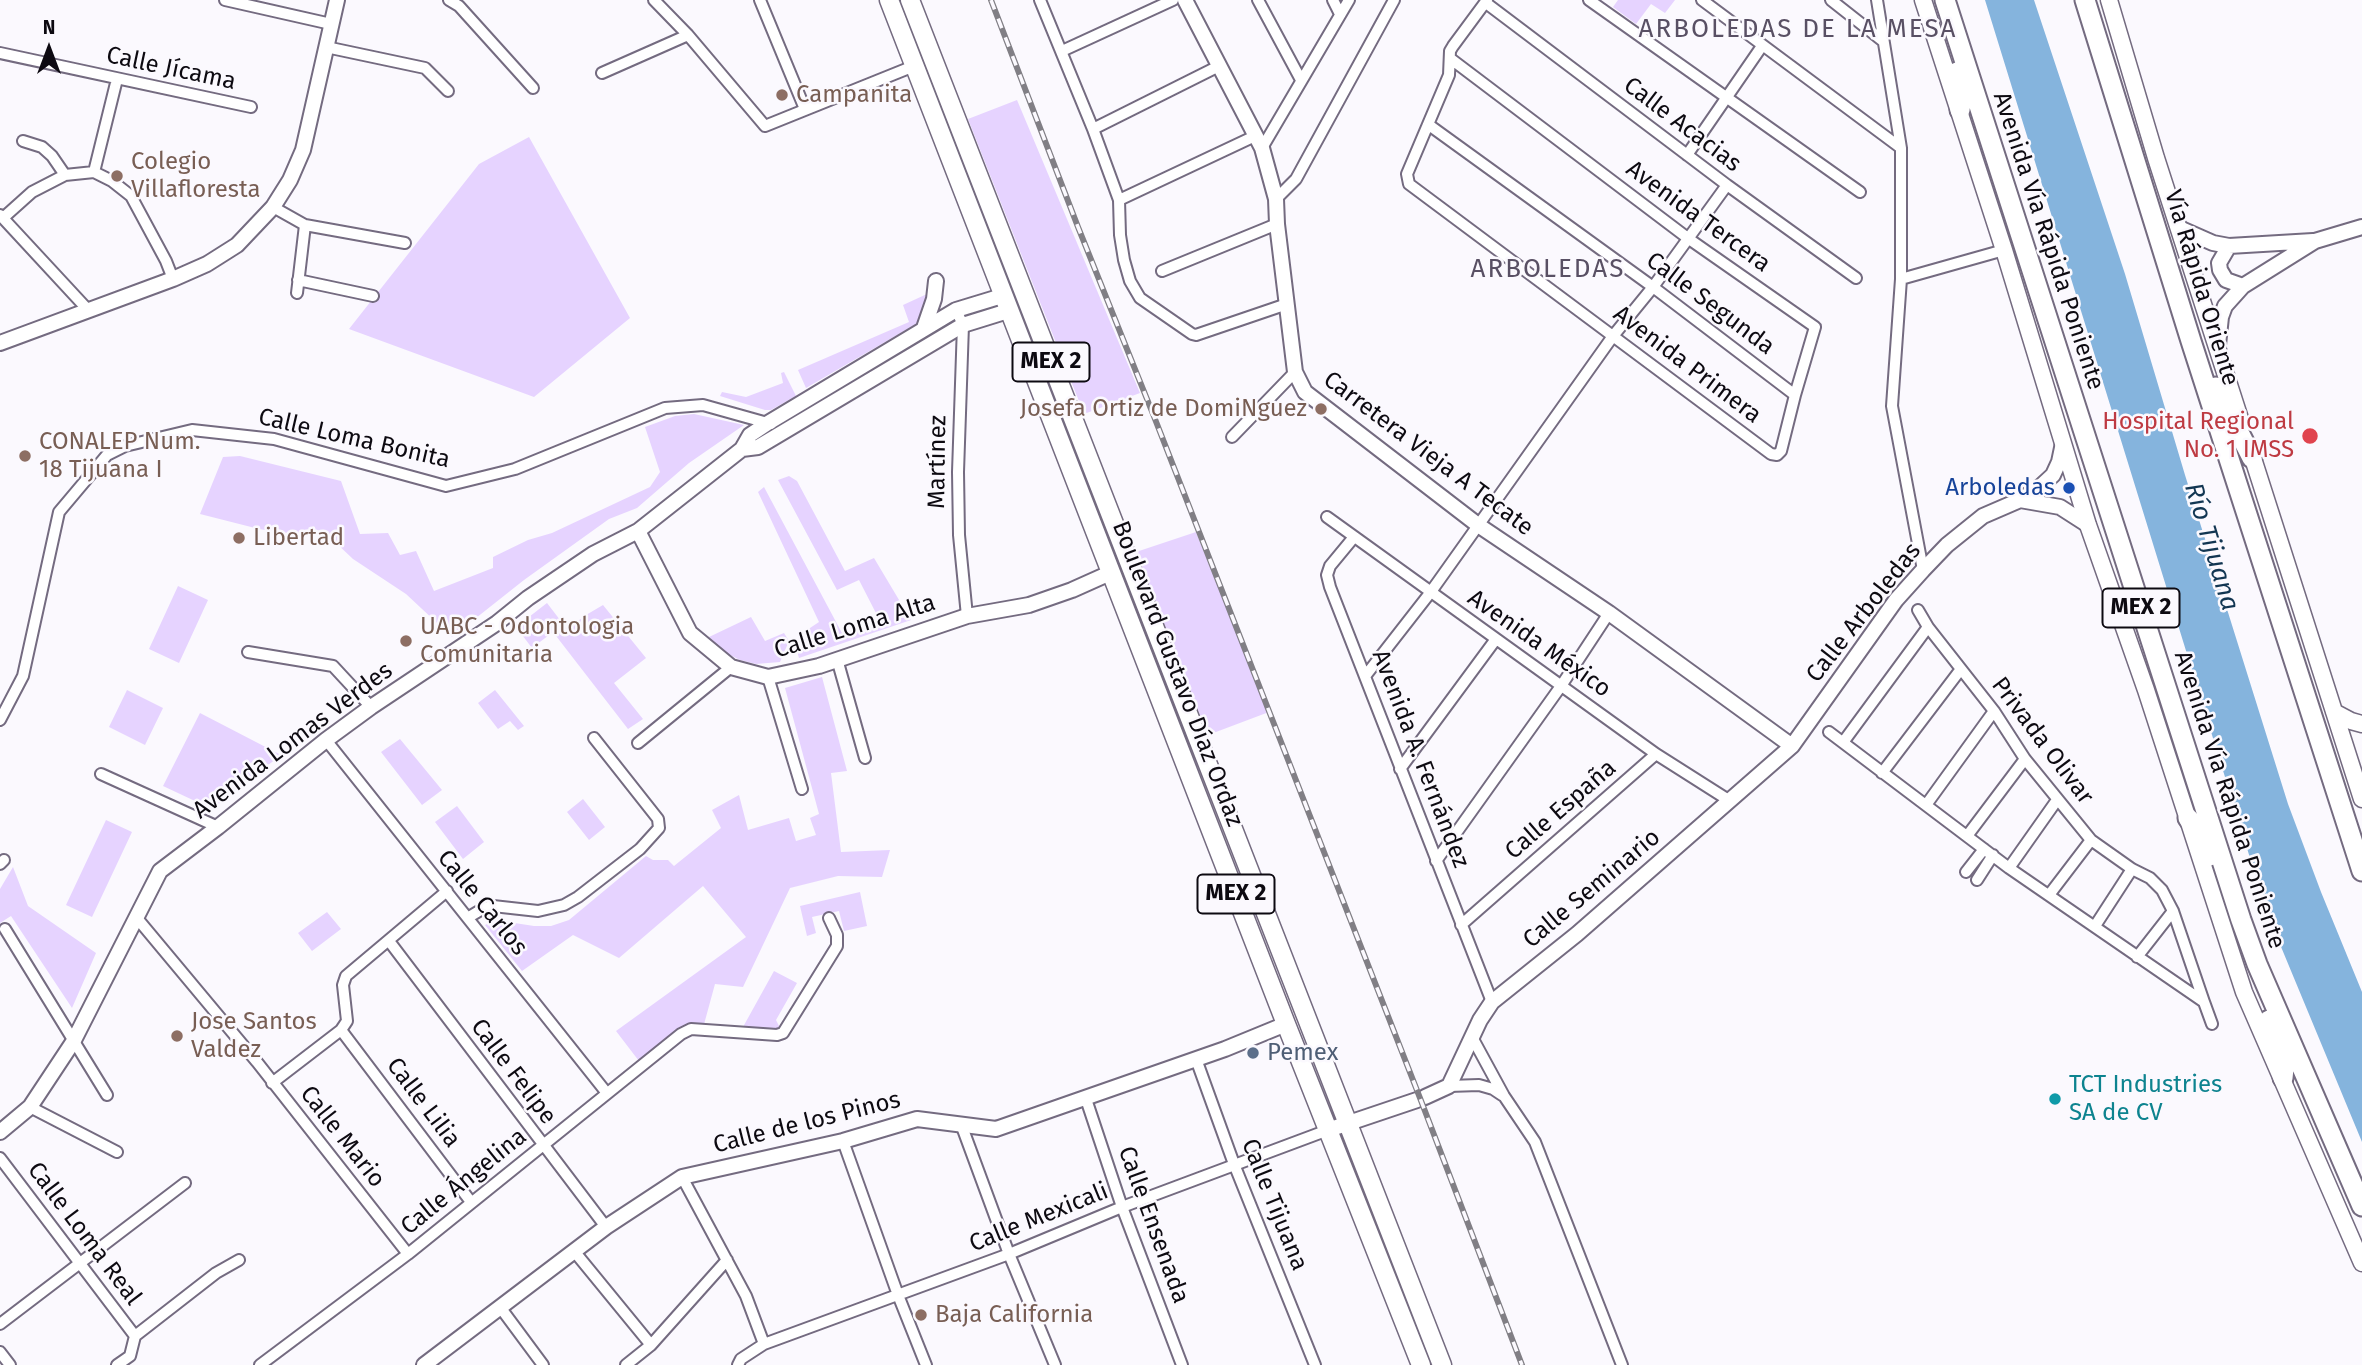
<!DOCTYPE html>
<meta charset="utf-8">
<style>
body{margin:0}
#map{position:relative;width:2362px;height:1365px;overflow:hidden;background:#fbf9fe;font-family:"Fira Sans",sans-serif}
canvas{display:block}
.north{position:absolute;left:14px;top:14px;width:70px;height:70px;-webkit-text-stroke:5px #fbf9fe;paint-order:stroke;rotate:0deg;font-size:19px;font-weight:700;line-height:28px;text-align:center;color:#0d0a11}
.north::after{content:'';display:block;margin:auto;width:24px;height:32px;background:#0d0a11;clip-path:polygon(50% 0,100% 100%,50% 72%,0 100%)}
</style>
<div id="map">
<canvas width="2362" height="1365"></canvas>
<div class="north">N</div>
</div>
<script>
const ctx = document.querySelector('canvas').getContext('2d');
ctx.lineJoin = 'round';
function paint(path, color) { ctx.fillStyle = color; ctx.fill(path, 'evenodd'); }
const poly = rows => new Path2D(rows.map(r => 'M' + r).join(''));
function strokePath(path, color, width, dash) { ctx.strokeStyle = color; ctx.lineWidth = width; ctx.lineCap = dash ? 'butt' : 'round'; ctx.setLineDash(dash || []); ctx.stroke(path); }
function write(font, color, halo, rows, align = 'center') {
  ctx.font = font + ' "Fira Sans",sans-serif'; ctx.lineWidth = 5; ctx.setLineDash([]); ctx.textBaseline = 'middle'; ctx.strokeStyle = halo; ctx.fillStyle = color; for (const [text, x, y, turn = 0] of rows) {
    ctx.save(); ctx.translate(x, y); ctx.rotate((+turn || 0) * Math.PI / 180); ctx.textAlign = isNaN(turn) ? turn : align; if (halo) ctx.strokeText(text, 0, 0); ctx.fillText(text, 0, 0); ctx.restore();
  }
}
paint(poly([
 [1618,0,1675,0,1665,13,1651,4,1636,24,1613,7],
 [1017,100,1140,393,1084,414,968,119],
 [529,137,630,318,534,397,349,329,479,164],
 [927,294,923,310,916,324,806,388,798,370,909,322,903,305],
 [784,372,796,396,771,410,765,410,720,396,722,392,746,397,783,383,781,373],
 [694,414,744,425,689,463,637,508,609,519,524,580,452,637,406,594,353,559,335,542,318,534,286,533,259,529,200,514,223,457,240,456,341,481,360,534,388,533,400,555,416,551,434,591,493,568,493,557,528,540,552,533,650,487,660,472,645,427,675,416],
 [789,476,797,481,845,571,874,558,911,620,799,658,797,651,805,641,807,630,819,622,758,492,764,487,843,635,879,619,859,580,837,590,778,480],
 [1196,532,1269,712,1208,735,1136,552],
 [178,586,208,600,179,663,149,649],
 [547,603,567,629,586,615,603,605,646,658,614,683,643,719,628,729,553,632,532,648,516,627],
 [751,617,765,641,784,633,789,641,780,662,756,664,740,660,724,652,709,637],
 [822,677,847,771,831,773,841,852,890,850,882,877,838,876,790,888,743,987,715,984,703,1028,693,1029,642,1065,616,1031,746,937,703,886,619,958,573,935,522,971,485,925,495,920,534,926,551,926,569,920,646,856,653,860,668,860,674,866,721,828,712,810,739,795,748,830,789,818,796,841,816,835,810,818,819,814,785,688],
 [127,690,163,708,145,745,109,727],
 [495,690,524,726,518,730,510,721,498,729,478,703],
 [200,713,281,755,212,809,163,786],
 [400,739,442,790,422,805,381,752],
 [583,799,605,827,589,840,567,812],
 [457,806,484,842,463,859,435,822],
 [106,820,132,832,92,917,66,905],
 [13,867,28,906,96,953,72,1008,11,916,0,923,0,889],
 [860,892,867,926,844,931,839,911,812,917,816,933,807,936,800,906],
 [327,912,341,929,312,951,298,933],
 [774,971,797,983,776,1020,780,1028,776,1030,743,1027]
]), '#e6d3ff');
paint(poly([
 [1985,0,2034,0,2125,274,2185,475,2288,804,2321,892,2362,992,2362,1142,2267,913]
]), '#85b4dd');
const minor = poly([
 [225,0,331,24],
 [449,0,459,6,533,88],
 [654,0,688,35,765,126,914,66],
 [760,0,805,109],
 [1040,0,1093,129,1119,200,1120,235,1124,260,1130,281,1140,298,1192,334,1196,335,1287,304],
 [1258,0,1301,80],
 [1333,0,1340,14],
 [1589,0,1860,192],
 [1702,0,1901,148],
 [1831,0,1883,41],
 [1877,0,1901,148,1901,279,1892,406,1923,570],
 [1486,3,1727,185,1856,278],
 [326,47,425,68,448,91],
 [1062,51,1173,0],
 [0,53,251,107],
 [1451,59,1689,239,1815,327,1795,395,1781,451,1777,455,1771,454,1409,184,1407,174,1449,75,1450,51,1453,46,1487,0],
 [602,73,688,35],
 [1429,125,1653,287,1795,395],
 [1093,129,1219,66],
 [23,141,42,147,52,156,65,175],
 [1262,148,1349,0],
 [1687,155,1762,46],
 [94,172,117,79],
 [1276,199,1296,179,1394,0],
 [1119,200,1255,136],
 [273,207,305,225,405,243],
 [0,215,89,311],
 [3,218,32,192,65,175,94,172,112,181,131,196,166,261,173,279],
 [1162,271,1277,224],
 [1901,279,2004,250],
 [298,280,373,296],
 [297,293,305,225],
 [956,310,963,325,958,472,959,535,967,616],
 [1232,437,1295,372],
 [1327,517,1656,754,1730,801],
 [1354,537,1330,566,1327,575,1330,587,1492,1002],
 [1918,610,1928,627,1994,711,2025,759,2091,840,2132,869,2150,878,2162,890,2173,911,2204,1002],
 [248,652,333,666,371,707],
 [837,659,865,758],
 [1366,675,1430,593,1613,336,1653,287,1727,185],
 [768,677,802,789],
 [0,720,23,676,59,512,107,455,125,446,192,430,274,439,446,486,515,469,665,408,703,405,771,424],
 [1829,732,2009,868,2204,1002,2212,1024],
 [326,740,606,1092],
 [1844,741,1928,627],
 [638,743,731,667],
 [1400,769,1496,639],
 [1882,773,1961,669],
 [101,774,218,827],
 [1926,805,1994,711],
 [1967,836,2025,759],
 [1436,861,1561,686,1609,613],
 [0,864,4,860],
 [2009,868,2057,800],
 [1966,872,1984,849],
 [1977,880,1993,855],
 [2049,895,2091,840],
 [136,917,257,1062,408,1254],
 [469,917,484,908,493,906,538,911,564,905,578,897,640,849,659,828,658,819,594,738],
 [1461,925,1656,754],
 [2095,926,2132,869],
 [5,929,107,1095],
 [389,941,606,1227],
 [2137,957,2173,911],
 [341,1030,471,1202],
 [1473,1039,1504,1096,1535,1142,1622,1365],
 [1196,1059,1234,1164,1315,1365],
 [272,1083,341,1030,347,1021,343,985,346,976,447,891],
 [1449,1086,1479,1085,1493,1089,1502,1095],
 [1086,1099,1122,1207,1182,1365],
 [30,1107,117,1152],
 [961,1124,1009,1254,1055,1365],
 [843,1141,898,1295,926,1365],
 [0,1158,135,1336],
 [682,1177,746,1296,764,1344],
 [574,1251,651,1345],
 [500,1307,543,1365],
 [0,1324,185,1183],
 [0,1352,10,1365],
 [117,1365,130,1356,135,1336,216,1273,239,1260],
 [260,1365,408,1254,681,1034,691,1029,777,1035,783,1033,837,946,837,935,829,918],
 [626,1365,651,1345,727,1260],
 [738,1365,741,1359,764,1344,1009,1254,1122,1207,1328,1130]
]);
const tertiary = poly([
 [1185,0,1262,148,1276,199,1277,224,1295,372,1305,392,1478,525,1609,613,1792,746],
 [2179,228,2213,243,2229,246,2313,241],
 [2229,246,2219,263,2220,270,2226,280,2243,286],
 [924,328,934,299,936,281],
 [0,343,173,279,207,264,237,245,273,207,290,180,303,150,337,0],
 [2218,345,2221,317,2225,306,2243,286,2315,241,2362,227],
 [742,449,758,447,963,325,1008,311],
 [2020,500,2060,507,2088,525],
 [638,531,690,633,731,667,768,677,819,666,967,616,1029,605,1072,590,1110,573],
 [1425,1097,1449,1086,1480,1020,1492,1002,1577,934,1792,746,1896,600,1923,570,1947,545,1983,516,2020,500,2040,487,2053,475,2059,462,2063,443],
 [1328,1130,1417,1100],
 [0,1132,30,1107,73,1042,160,871,218,827,326,740,371,707,497,623,528,598,593,554,638,531,742,449,750,435,768,423,956,310,1002,296],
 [424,1365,606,1227,682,1177,843,1141,917,1119,996,1129,1225,1049,1286,1024]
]);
const secondary = poly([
 [1923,0,2004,250,2088,525,2146,690,2244,992,2362,1263],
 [2109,0,2156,158,2242,425],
 [2249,446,2362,799],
 [2334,712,2351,721,2362,724]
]);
const primary = poly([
 [889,0,1286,1024,1421,1365],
 [910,0,1442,1365]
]);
const trunk = poly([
 [1945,0,2241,920,2257,964,2362,1206],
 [2085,0,2191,341,2362,871],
 [1957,72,1962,93,1960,110],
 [2216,387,2252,458],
 [2188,818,2197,830,2209,856],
 [2269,1020,2284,1068,2283,1078]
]);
strokePath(minor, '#746b80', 14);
strokePath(tertiary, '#746b80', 18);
strokePath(secondary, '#746b80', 19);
strokePath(primary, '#746b80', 21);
strokePath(trunk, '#746b80', 23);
strokePath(minor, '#fff', 10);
strokePath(tertiary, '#fff', 14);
strokePath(secondary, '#fff', 16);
strokePath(primary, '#fff', 18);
strokePath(trunk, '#fff', 19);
const rail = poly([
 [991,0,1078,227,1155,419,1420,1098,1522,1365]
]);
strokePath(rail, '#817f85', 6);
strokePath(rail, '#fbf9fe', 3.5, [10]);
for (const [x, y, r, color] of [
 [782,95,7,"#8d6e63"],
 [117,176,7,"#8d6e63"],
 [1321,409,7,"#8d6e63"],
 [2310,436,9,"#e0444e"],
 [25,456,7,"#8d6e63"],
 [2069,488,7,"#1a4fb4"],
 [239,538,7,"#8d6e63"],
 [406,641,7,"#8d6e63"],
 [177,1036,7,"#8d6e63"],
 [1253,1053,7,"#5c6f8a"],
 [2055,1099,7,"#0f9aa8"],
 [921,1315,7,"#8d6e63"]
]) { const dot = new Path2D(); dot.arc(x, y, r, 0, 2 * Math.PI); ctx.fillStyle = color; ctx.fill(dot); strokePath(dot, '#fbf9fe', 2.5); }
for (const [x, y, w] of [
 [1051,362,77],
 [2141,608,77],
 [1236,894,77]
]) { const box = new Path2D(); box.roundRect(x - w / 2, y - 19.5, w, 39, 5); ctx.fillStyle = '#fbf9fe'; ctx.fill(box); strokePath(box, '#0d0a11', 2); }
write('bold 23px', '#0d0a11', null, [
 ["MEX 2",1051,362],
 ["MEX 2",2141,608],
 ["MEX 2",1236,894]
]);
write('24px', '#0d0a11', '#fbf9fe', [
 ["Calle Jícama",171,69,12],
 ["Calle Acacias",1682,125,37],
 ["Avenida Tercera",1698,217,36],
 ["Avenida Vía Rápida Poniente",2048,241,72],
 ["Vía Rápida Oriente",2201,288,73],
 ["Calle Segunda",1710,304,37],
 ["Avenida Primera",1687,365,37],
 ["Calle Loma Bonita",354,439,13],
 ["Carretera Vieja A Tecate",1428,454,37],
 ["Martínez",938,462,-89],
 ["Calle Arboledas",1864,613,-52],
 ["Calle Loma Alta",855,627,-17],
 ["Avenida México",1539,644,35],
 ["Boulevard Gustavo Díaz Ordaz",1177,674,69],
 ["Avenida Lomas Verdes",293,741,-37],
 ["Privada Olivar",2042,741,53],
 ["Avenida A. Fernández",1420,759,69],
 ["Avenida Vía Rápida Poniente",2229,800,72],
 ["Calle España",1561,810,-41],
 ["Calle Seminario",1592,889,-40],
 ["Calle Carlos",482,903,51],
 ["Calle Felipe",513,1072,53],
 ["Calle Lilia",423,1103,53],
 ["Calle de los Pinos",807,1123,-14],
 ["Calle Mario",342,1137,52],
 ["Calle Ángelina",464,1182,-39],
 ["Calle Tijuana",1274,1205,68],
 ["Calle Mexicali",1039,1218,-22],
 ["Calle Ensenada",1153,1225,70],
 ["Calle Loma Real",84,1234,53]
]);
write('24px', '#785e54', '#fbf9fe', [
 ["Campanita",796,95],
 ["Colegio",131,162],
 ["Villafloresta",131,190],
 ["Josefa Ortiz de DomiNguez",1307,409,"right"],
 ["CONALEP Num.",39,442],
 ["18 Tijuana I",39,470],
 ["Libertad",253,538],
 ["UABC - Odontologia",420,627],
 ["Comunitaria",420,655],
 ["Jose Santos",191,1022],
 ["Valdez",191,1050],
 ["Baja California",935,1315]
], 'left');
write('24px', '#be3a42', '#fbf9fe', [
 ["Hospital Regional",2294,422],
 ["No. 1 IMSS",2294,450]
], 'right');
write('24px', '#164399', '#fbf9fe', [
 ["Arboledas",2055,488]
], 'right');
write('24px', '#4e5e75', '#fbf9fe', [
 ["Pemex",1267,1053]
], 'left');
write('24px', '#0d838f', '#fbf9fe', [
 ["TCT Industries",2069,1085],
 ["SA de CV",2069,1113]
], 'left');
ctx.letterSpacing = '2px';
write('26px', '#595064', '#fbf9fe', [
 ["ARBOLEDAS DE LA MESA",1798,30],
 ["ARBOLEDAS",1548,270]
]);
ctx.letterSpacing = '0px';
write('italic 26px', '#123652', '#fbf9fe', [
 ["Río Tijuana",2211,547,73]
]);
</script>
